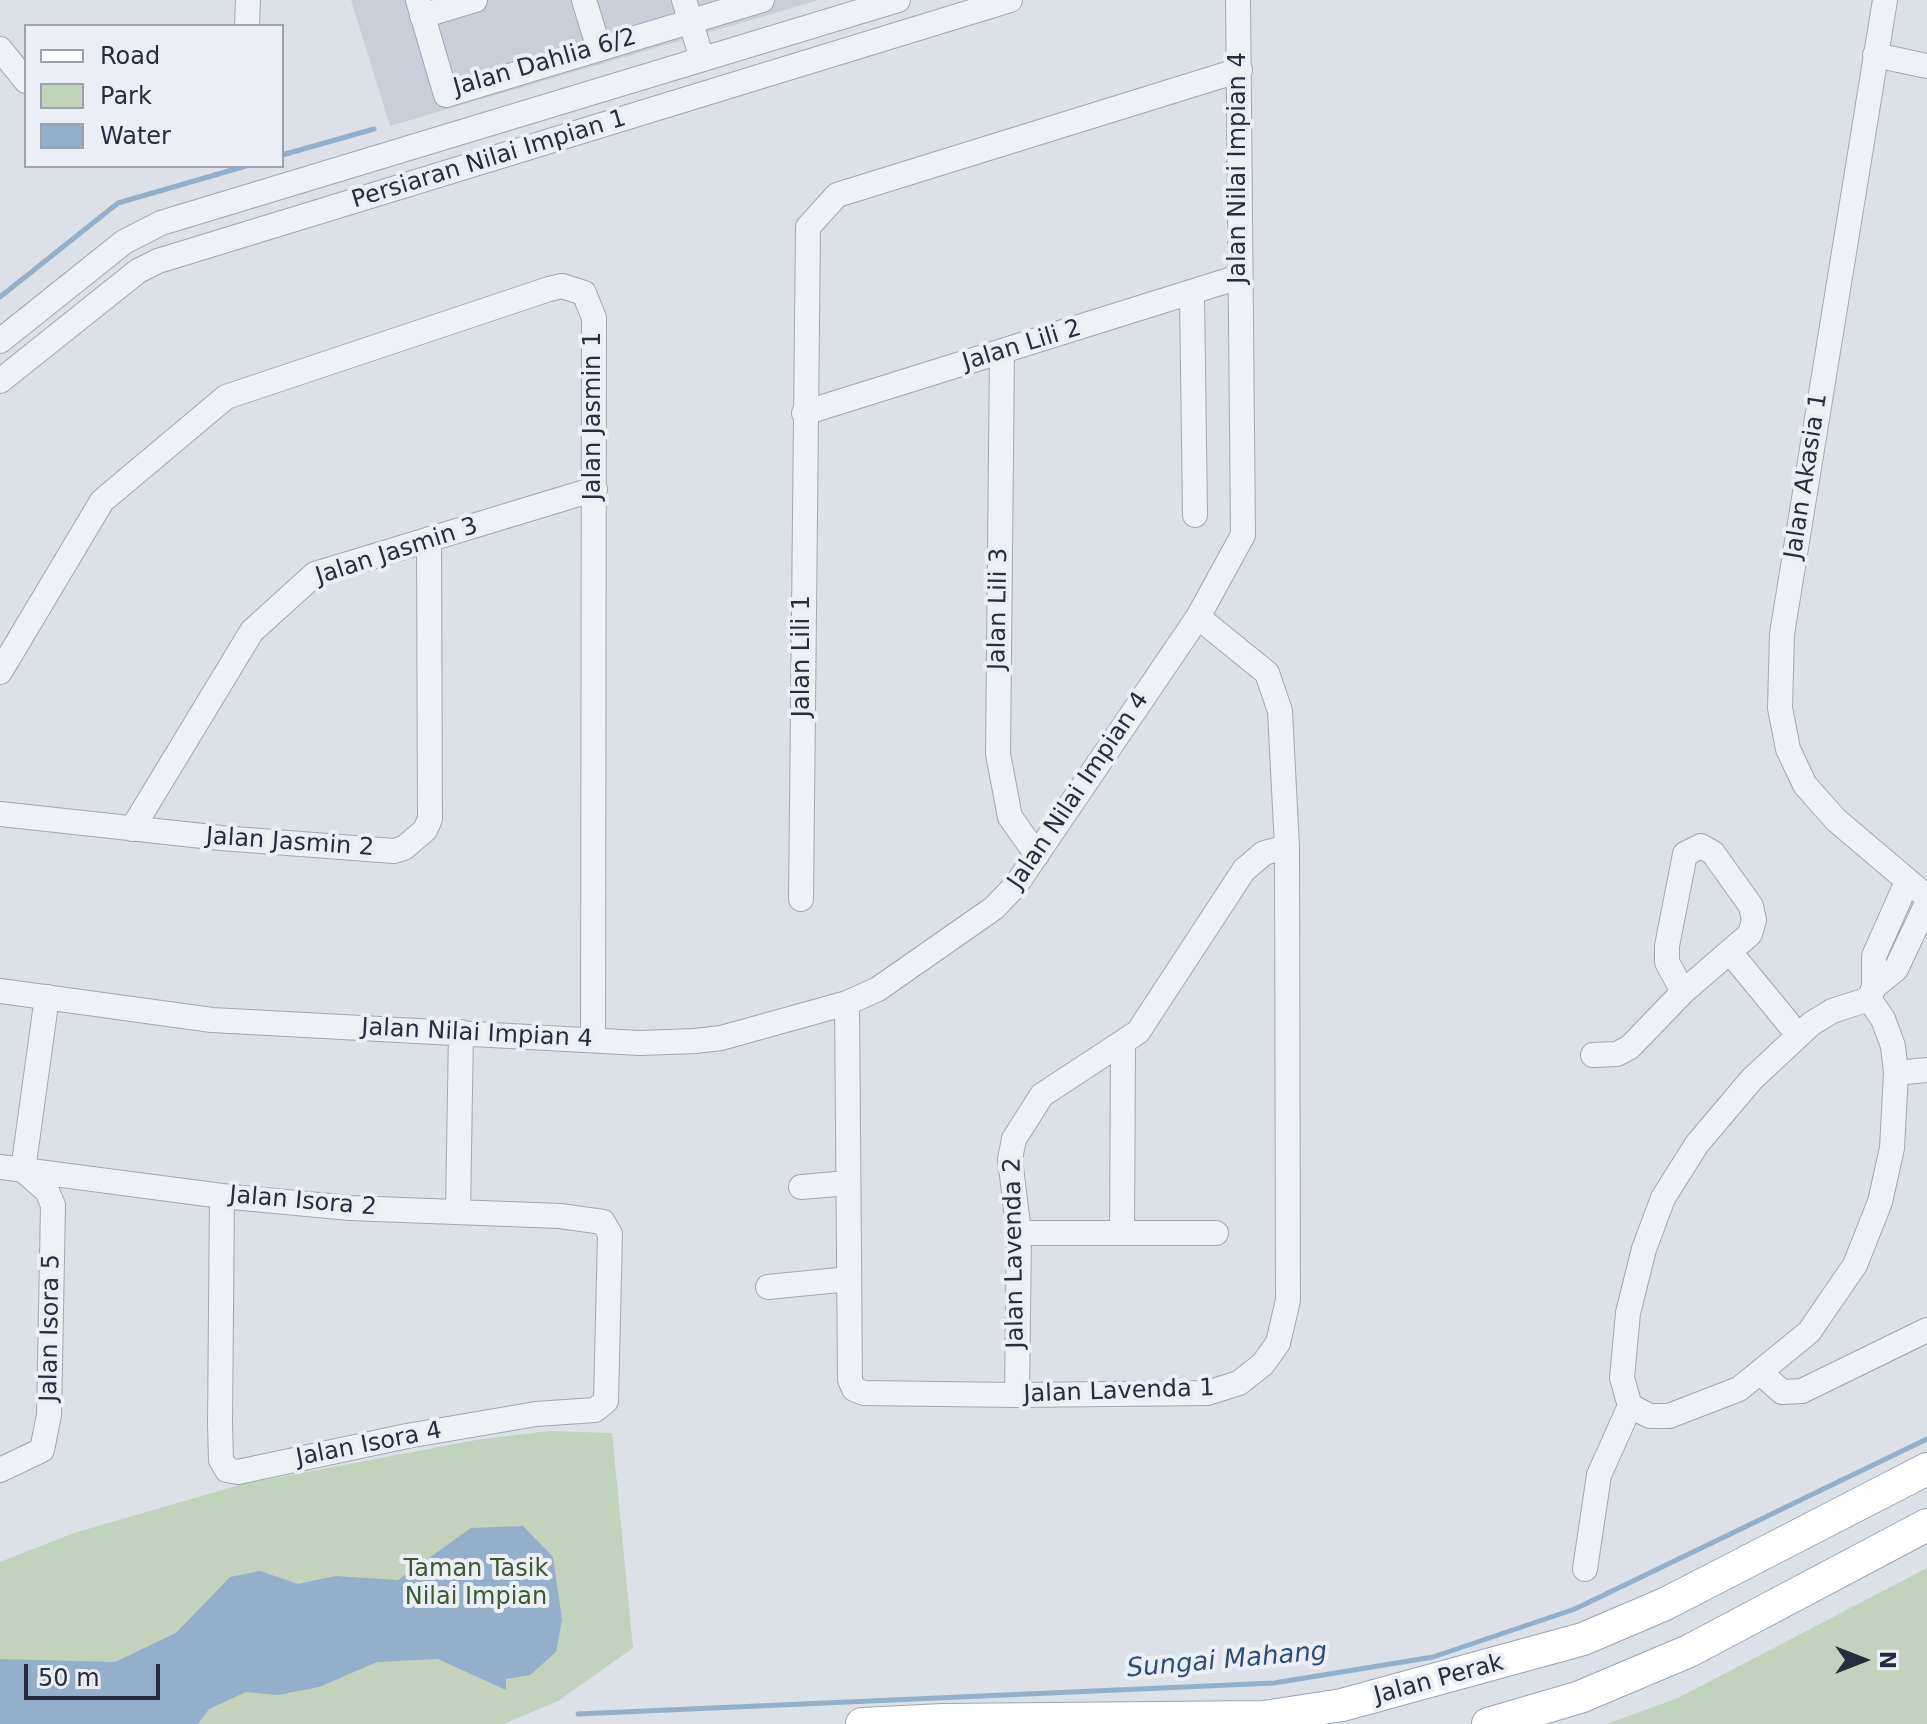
<!DOCTYPE html>
<style>
body{margin:0}
#map{position:relative;width:1927px;height:1724px;overflow:hidden;background:#dce0e7;font-family:"DejaVu Sans",sans-serif}
canvas{display:block}
.legend{position:absolute;left:24px;top:24px;width:260px;height:144px;box-sizing:border-box;background:#ebeff5;border:2px solid #9ba2ac;margin:0;padding:10px 14px;list-style:none;font-size:24px;color:#242e3e}
.legend li{display:flex;align-items:center;gap:16px;height:40px}
.legend b{width:40px;border:2px solid #9ba2ac}
.north{position:absolute;left:1823px;top:1620px;width:80px;height:80px;-webkit-text-stroke:6px #ebeff5;paint-order:stroke;rotate:90deg;font-size:22px;font-weight:700;line-height:32px;text-align:center;color:#242e3e}
.north::after{content:'';display:block;margin:auto;width:28px;height:36px;background:#242e3e;clip-path:polygon(50% 0,100% 100%,50% 72%,0 100%)}
.scale{position:absolute;left:24px;top:1664px;width:136px;height:36px;box-sizing:border-box;border:4px solid #242e3e;border-top:0;padding-left:10px;font-size:24px;line-height:28px;white-space:nowrap;color:#242e3e;-webkit-text-stroke:6px #ebeff5;paint-order:stroke}
</style>
<div id="map">
<canvas width="1927" height="1724"></canvas>
<ul class="legend">
<li><b style="height:10px;background:#fff"></b>Road</li>
<li><b style="height:22px;background:#c2d2bc"></b>Park</li>
<li><b style="height:22px;background:#93afca"></b>Water</li>
</ul>
<div class="north">N</div>
<div class="scale">50 m</div>
</div>
<script>
const ctx = document.querySelector('canvas').getContext('2d');
ctx.lineJoin = 'round';
function paint(path, color) { ctx.fillStyle = color; ctx.fill(path, 'evenodd'); }
const poly = rows => new Path2D(rows.map(r => 'M' + r).join(''));
function strokePath(path, color, width, dash) { ctx.strokeStyle = color; ctx.lineWidth = width; ctx.lineCap = dash ? 'butt' : 'round'; ctx.setLineDash(dash || []); ctx.stroke(path); }
function write(font, color, halo, rows, align = 'center') {
  ctx.font = font + ' "DejaVu Sans",sans-serif'; ctx.lineWidth = 8; ctx.setLineDash([]); ctx.textBaseline = 'middle'; ctx.strokeStyle = halo; ctx.fillStyle = color; for (const [text, x, y, turn = 0] of rows) {
    ctx.save(); ctx.translate(x, y); ctx.rotate((+turn || 0) * Math.PI / 180); ctx.textAlign = isNaN(turn) ? turn : align; if (halo) ctx.strokeText(text, 0, 0); ctx.fillText(text, 0, 0); ctx.restore();
  }
}
paint(poly([
 [351,0,819,0,390,126]
]), '#c9cfd9');
paint(poly([
 [549,1431,612,1433,633,1648,558,1701,504,1724,0,1724,0,1562,74,1533,243,1484,476,1440],
 [1927,1568,1927,1724,1607,1724,1678,1698]
]), '#c2d2bc');
paint(poly([
 [523,1526,553,1557,562,1620,556,1652,530,1675,506,1679,506,1690,438,1659,377,1662,319,1687,278,1695,246,1692,209,1709,198,1724,0,1724,0,1659,115,1662,176,1633,230,1577,260,1571,298,1584,335,1576,398,1580,471,1528]
]), '#93afca');
strokePath(poly([
 [282,155,374,129],
 [0,297,118,203,246,166],
 [578,1714,1274,1683,1433,1657,1575,1609,1927,1439]
]), '#93afca', 5);
const minor = poly([
 [418,0,446,95,762,0],
 [584,0,599,49],
 [684,0,702,59],
 [1885,0,1782,634,1780,708,1788,749,1805,785,1836,820,1927,897],
 [422,16,475,0],
 [247,26,248,0],
 [0,49,26,81],
 [1875,55,1927,66],
 [1192,294,1195,515],
 [0,341,124,242,161,223,898,0],
 [1002,352,998,754,1010,817,1037,855],
 [0,381,138,271,158,261,1010,0],
 [804,413,1239,277],
 [0,672,102,501,226,397,549,289,562,286,584,293,594,318,593,1040],
 [0,814,221,838,394,851,404,848,425,830,430,819,429,539],
 [132,829,252,631,315,574,595,489],
 [801,899,808,227,837,195,1240,70],
 [1730,952,1798,1035],
 [1874,987,1896,969,1927,903],
 [0,991,212,1020,640,1043,695,1041,721,1038,847,1003,878,989,994,908,1016,885,1198,617,1243,535,1238,0],
 [1869,999,1874,987,1874,956,1907,882],
 [847,1003,850,1380,854,1389,864,1393,1017,1395,1207,1393,1239,1383,1263,1364,1278,1343,1288,1300,1287,847,1280,711,1267,673,1198,617],
 [1593,1055,1617,1054,1630,1047,1683,992,1750,934,1754,920,1751,906,1713,853,1701,846,1685,854,1667,946,1667,962,1683,992],
 [1896,1073,1927,1070],
 [0,1167,222,1196,350,1208,560,1216,603,1222,610,1234,606,1401,595,1410,536,1414,407,1436,238,1472,227,1470,221,1460,220,1424,222,1196],
 [801,1187,848,1183],
 [458,1211,461,1032],
 [1019,1233,1216,1233],
 [1122,1233,1123,1045],
 [768,1287,849,1279],
 [1762,1374,1782,1392,1802,1391,1927,1330],
 [1017,1395,1019,1233,1010,1159,1014,1139,1042,1095,1138,1032,1244,870,1264,853,1287,847],
 [1630,1406,1650,1416,1669,1416,1739,1389,1809,1332,1855,1265,1880,1202,1892,1148,1896,1073,1893,1046,1883,1019,1869,999],
 [1630,1406,1622,1378,1628,1313,1644,1249,1663,1198,1697,1144,1752,1079,1811,1024,1832,1011,1869,999],
 [0,1470,42,1450,49,1415,53,1205,47,1191,23,1170,47,997],
 [1585,1569,1599,1475,1630,1406]
]);
const major = poly([
 [862,1724,943,1720,1264,1717,1342,1705,1583,1639,1665,1604,1927,1469],
 [1488,1724,1580,1697,1689,1651,1927,1525]
]);
strokePath(minor, '#a1a7b1', 26);
strokePath(major, '#9aa5b4', 34);
strokePath(minor, '#eef1f5', 24);
strokePath(major, '#fff', 32);
write('24px', '#242e3e', '#ebeff5', [
 ["Jalan Dahlia 6/2",545,63,-16],
 ["Persiaran Nilai Impian 1",489,160,-17],
 ["Jalan Nilai Impian 4",1239,168,-90],
 ["Jalan Lili 2",1022,346,-17],
 ["Jalan Jasmin 1",594,416,-90],
 ["Jalan Akasia 1",1807,476,-81],
 ["Jalan Jasmin 3",397,552,-18],
 ["Jalan Lili 3",999,609,-89],
 ["Jalan Lili 1",803,656,-90],
 ["Jalan Nilai Impian 4",1079,791,-56],
 ["Jalan Jasmin 2",290,843,4],
 ["Jalan Nilai Impian 4",477,1034,3],
 ["Jalan Isora 2",303,1202,5],
 ["Jalan Lavenda 2",1015,1253,-91],
 ["Jalan Isora 5",51,1328,-89],
 ["Jalan Lavenda 1",1119,1392,-2],
 ["Jalan Isora 4",369,1445,-11],
 ["Jalan Perak",1439,1680,-15]
]);
write('24px', '#3a5b31', '#ebeff5', [
 ["Taman Tasik",476,1570],
 ["Nilai Impian",476,1598]
]);
write('italic 26px', '#2c4e75', '#ebeff5', [
 ["Sungai Mahang",1227,1661,-5]
]);
</script>
